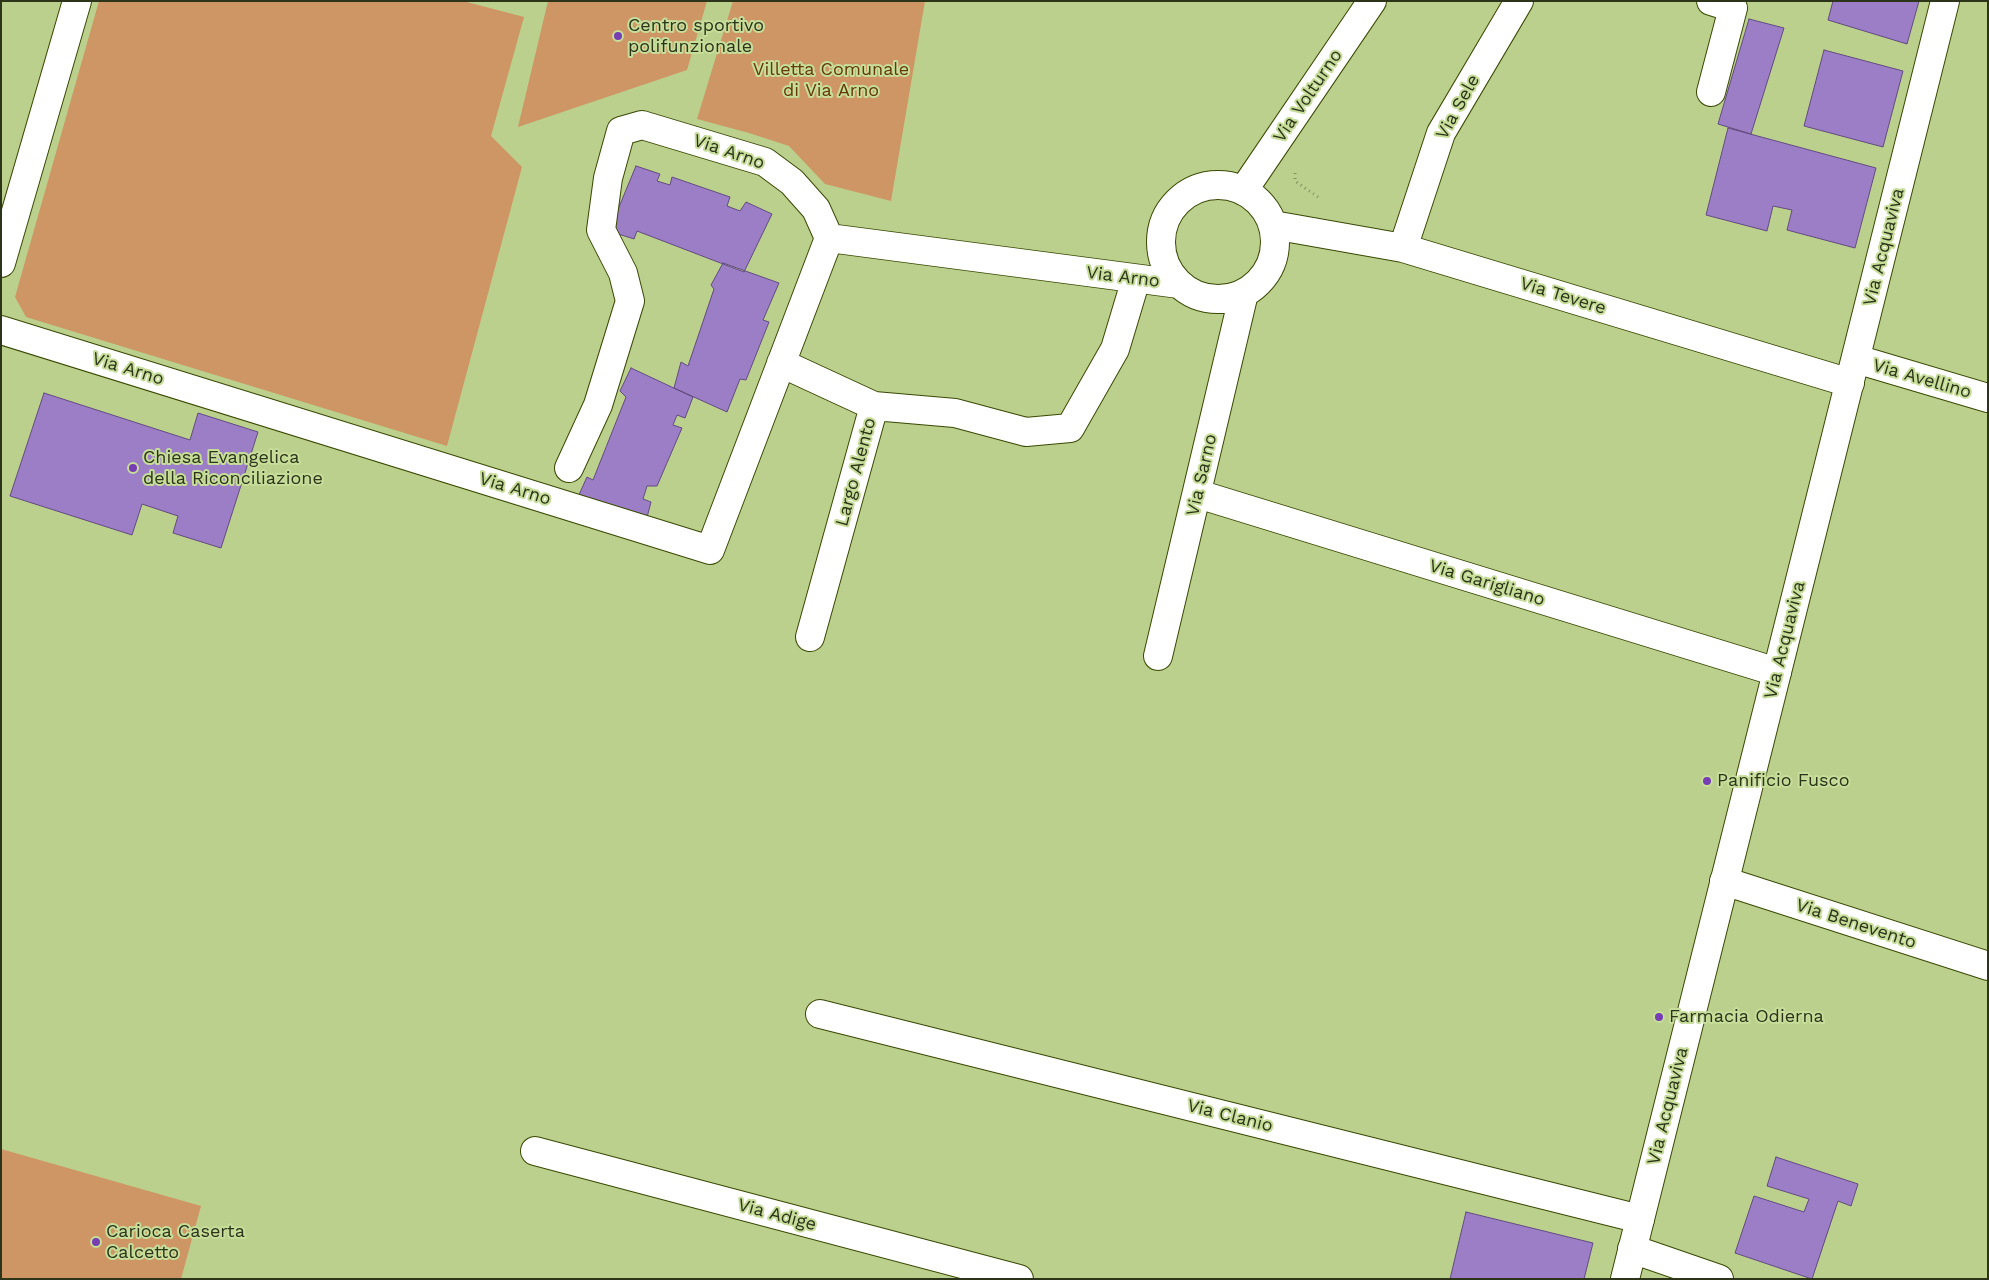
<!DOCTYPE html>
<style>
body{margin:0}
#map{position:relative;width:1989px;height:1280px;overflow:hidden;background:#bbd08d;font-family:"Work Sans",sans-serif}
canvas{display:block}
.frame{position:absolute;inset:0;border:2px solid #2c341a;pointer-events:none}
</style>
<div id="map">
<canvas width="1989" height="1280"></canvas>
<div class="frame"></div>
</div>
<script>
const ctx = document.querySelector('canvas').getContext('2d');
ctx.lineJoin = 'round';
function paint(path, color) { ctx.fillStyle = color; ctx.fill(path, 'evenodd'); }
const poly = rows => new Path2D(rows.map(r => 'M' + r).join(''));
function strokePath(path, color, width, dash) { ctx.strokeStyle = color; ctx.lineWidth = width; ctx.lineCap = dash ? 'butt' : 'round'; ctx.setLineDash(dash || []); ctx.stroke(path); }
function write(font, color, halo, rows, align = 'center') {
  ctx.font = font + ' "Work Sans",sans-serif'; ctx.lineWidth = 4; ctx.setLineDash([]); ctx.textBaseline = 'middle'; ctx.strokeStyle = halo; ctx.fillStyle = color; for (const [text, x, y, turn = 0] of rows) {
    ctx.save(); ctx.translate(x, y); ctx.rotate((+turn || 0) * Math.PI / 180); ctx.textAlign = isNaN(turn) ? turn : align; if (halo) ctx.strokeText(text, 0, 0); ctx.fillText(text, 0, 0); ctx.restore();
  }
}
paint(poly([
 [99,1,463,1,524,17,491,136,522,167,447,446,26,317,15,297],
 [548,1,707,1,687,70,518,127],
 [733,1,925,1,891,201,825,184,789,146,749,133,697,119],
 [1,1149,201,1206,181,1279,1,1279]
]), '#cd9664');
const building = poly([
 [1833,1,1919,1,1907,44,1828,20,1833,1],
 [1749,19,1784,28,1751,134,1718,124,1749,19],
 [1824,50,1903,71,1883,147,1804,126,1824,50],
 [1728,128,1876,168,1855,248,1787,230,1792,210,1773,206,1767,231,1706,215,1728,128],
 [636,166,660,174,657,181,670,185,672,177,730,197,727,206,740,211,746,202,772,214,744,272,637,231,634,239,609,231,636,166],
 [723,263,779,283,763,320,769,322,746,380,740,379,727,412,674,388,681,362,688,366,714,289,711,285,723,263],
 [631,368,693,397,685,418,677,415,673,425,682,428,657,486,647,486,643,499,651,502,645,525,577,499,587,477,593,480,626,397,620,391,631,368],
 [44,393,190,440,198,413,258,432,221,548,173,533,178,516,142,504,132,535,10,496,44,393],
 [1776,1157,1858,1184,1851,1206,1838,1201,1812,1279,1735,1253,1754,1196,1804,1212,1809,1199,1767,1186,1776,1157],
 [1466,1212,1593,1243,1584,1279,1450,1279,1466,1212]
]);
paint(building, '#9c7ec6');
strokePath(building, '#624a81', 1);
const minor = poly([
 [1711,1,1733,8,1711,92],
 '1161 242a57 57 0 1 1 114 0a57 57 0 1 1-114 0Z',
 [1243,191,1372,1],
 [1273,225,1403,248,1850,383],
 [1403,248,1441,133,1519,1],
 [1,263,77,1],
 [1,330,710,550,829,238,1179,284],
 [1856,359,1988,398],
 [781,363,874,406,810,637],
 [874,406,955,413,1026,432,1070,428,1115,349,1136,279],
 [569,468,598,405,630,301,623,273,601,230,608,178,621,131,642,125,765,162,792,182,816,209,829,238],
 [1198,494,1777,672],
 [1158,656,1244,293],
 [1724,881,1988,966],
 [820,1014,1640,1219],
 [535,1151,1019,1279],
 [1632,1249,1719,1279]
]);
const tertiary = poly([
 [1625,1279,1945,1]
]);
strokePath(minor, '#394902', 30);
strokePath(tertiary, '#394902', 30);
strokePath(poly([
 [1295,173,1295,181,1321,199]
]), '#81915f', 3, [1, 4]);
strokePath(minor, '#fff', 28);
strokePath(tertiary, '#fff', 28);
for (const [x, y, r, color] of [
 [618,36,5,"#773db3"],
 [133,468,5,"#773db3"],
 [1707,781,5,"#773db3"],
 [1659,1017,5,"#773db3"],
 [96,1242,5,"#773db3"]
]) { const dot = new Path2D(); dot.arc(x, y, r, 0, 2 * Math.PI); ctx.fillStyle = color; ctx.fill(dot); strokePath(dot, '#c7dd9a', 2); }
write('18px', '#2c341a', '#c7dd9a', [
 ["Centro sportivo",628,26],
 ["polifunzionale",628,47],
 ["Chiesa Evangelica",143,458],
 ["della Riconciliazione",143,479],
 ["Panificio Fusco",1717,781],
 ["Farmacia Odierna",1669,1017],
 ["Carioca Caserta",106,1232],
 ["Calcetto",106,1253]
], 'left');
write('18px', '#653a09', '#c7dd9a', [
 ["Villetta Comunale",831,70],
 ["di Via Arno",831,91]
]);
write('18px', '#2c341a', '#c7dd9a', [
 ["Via Volturno",1308,96,-56],
 ["Via Sele",1458,107,-61],
 ["Via Arno",729,152,19],
 ["Via Acquaviva",1884,247,-76],
 ["Via Arno",1123,277,7],
 ["Via Tevere",1563,296,17],
 ["Via Arno",128,369,17],
 ["Via Avellino",1922,379,16],
 ["Largo Alento",856,472,-75],
 ["Via Sarno",1202,475,-77],
 ["Via Arno",515,489,17],
 ["Via Garigliano",1487,583,17],
 ["Via Acquaviva",1785,640,-76],
 ["Via Benevento",1856,924,18],
 ["Via Acquaviva",1668,1106,-76],
 ["Via Clanio",1230,1116,14],
 ["Via Adige",777,1215,15]
]);
</script>
